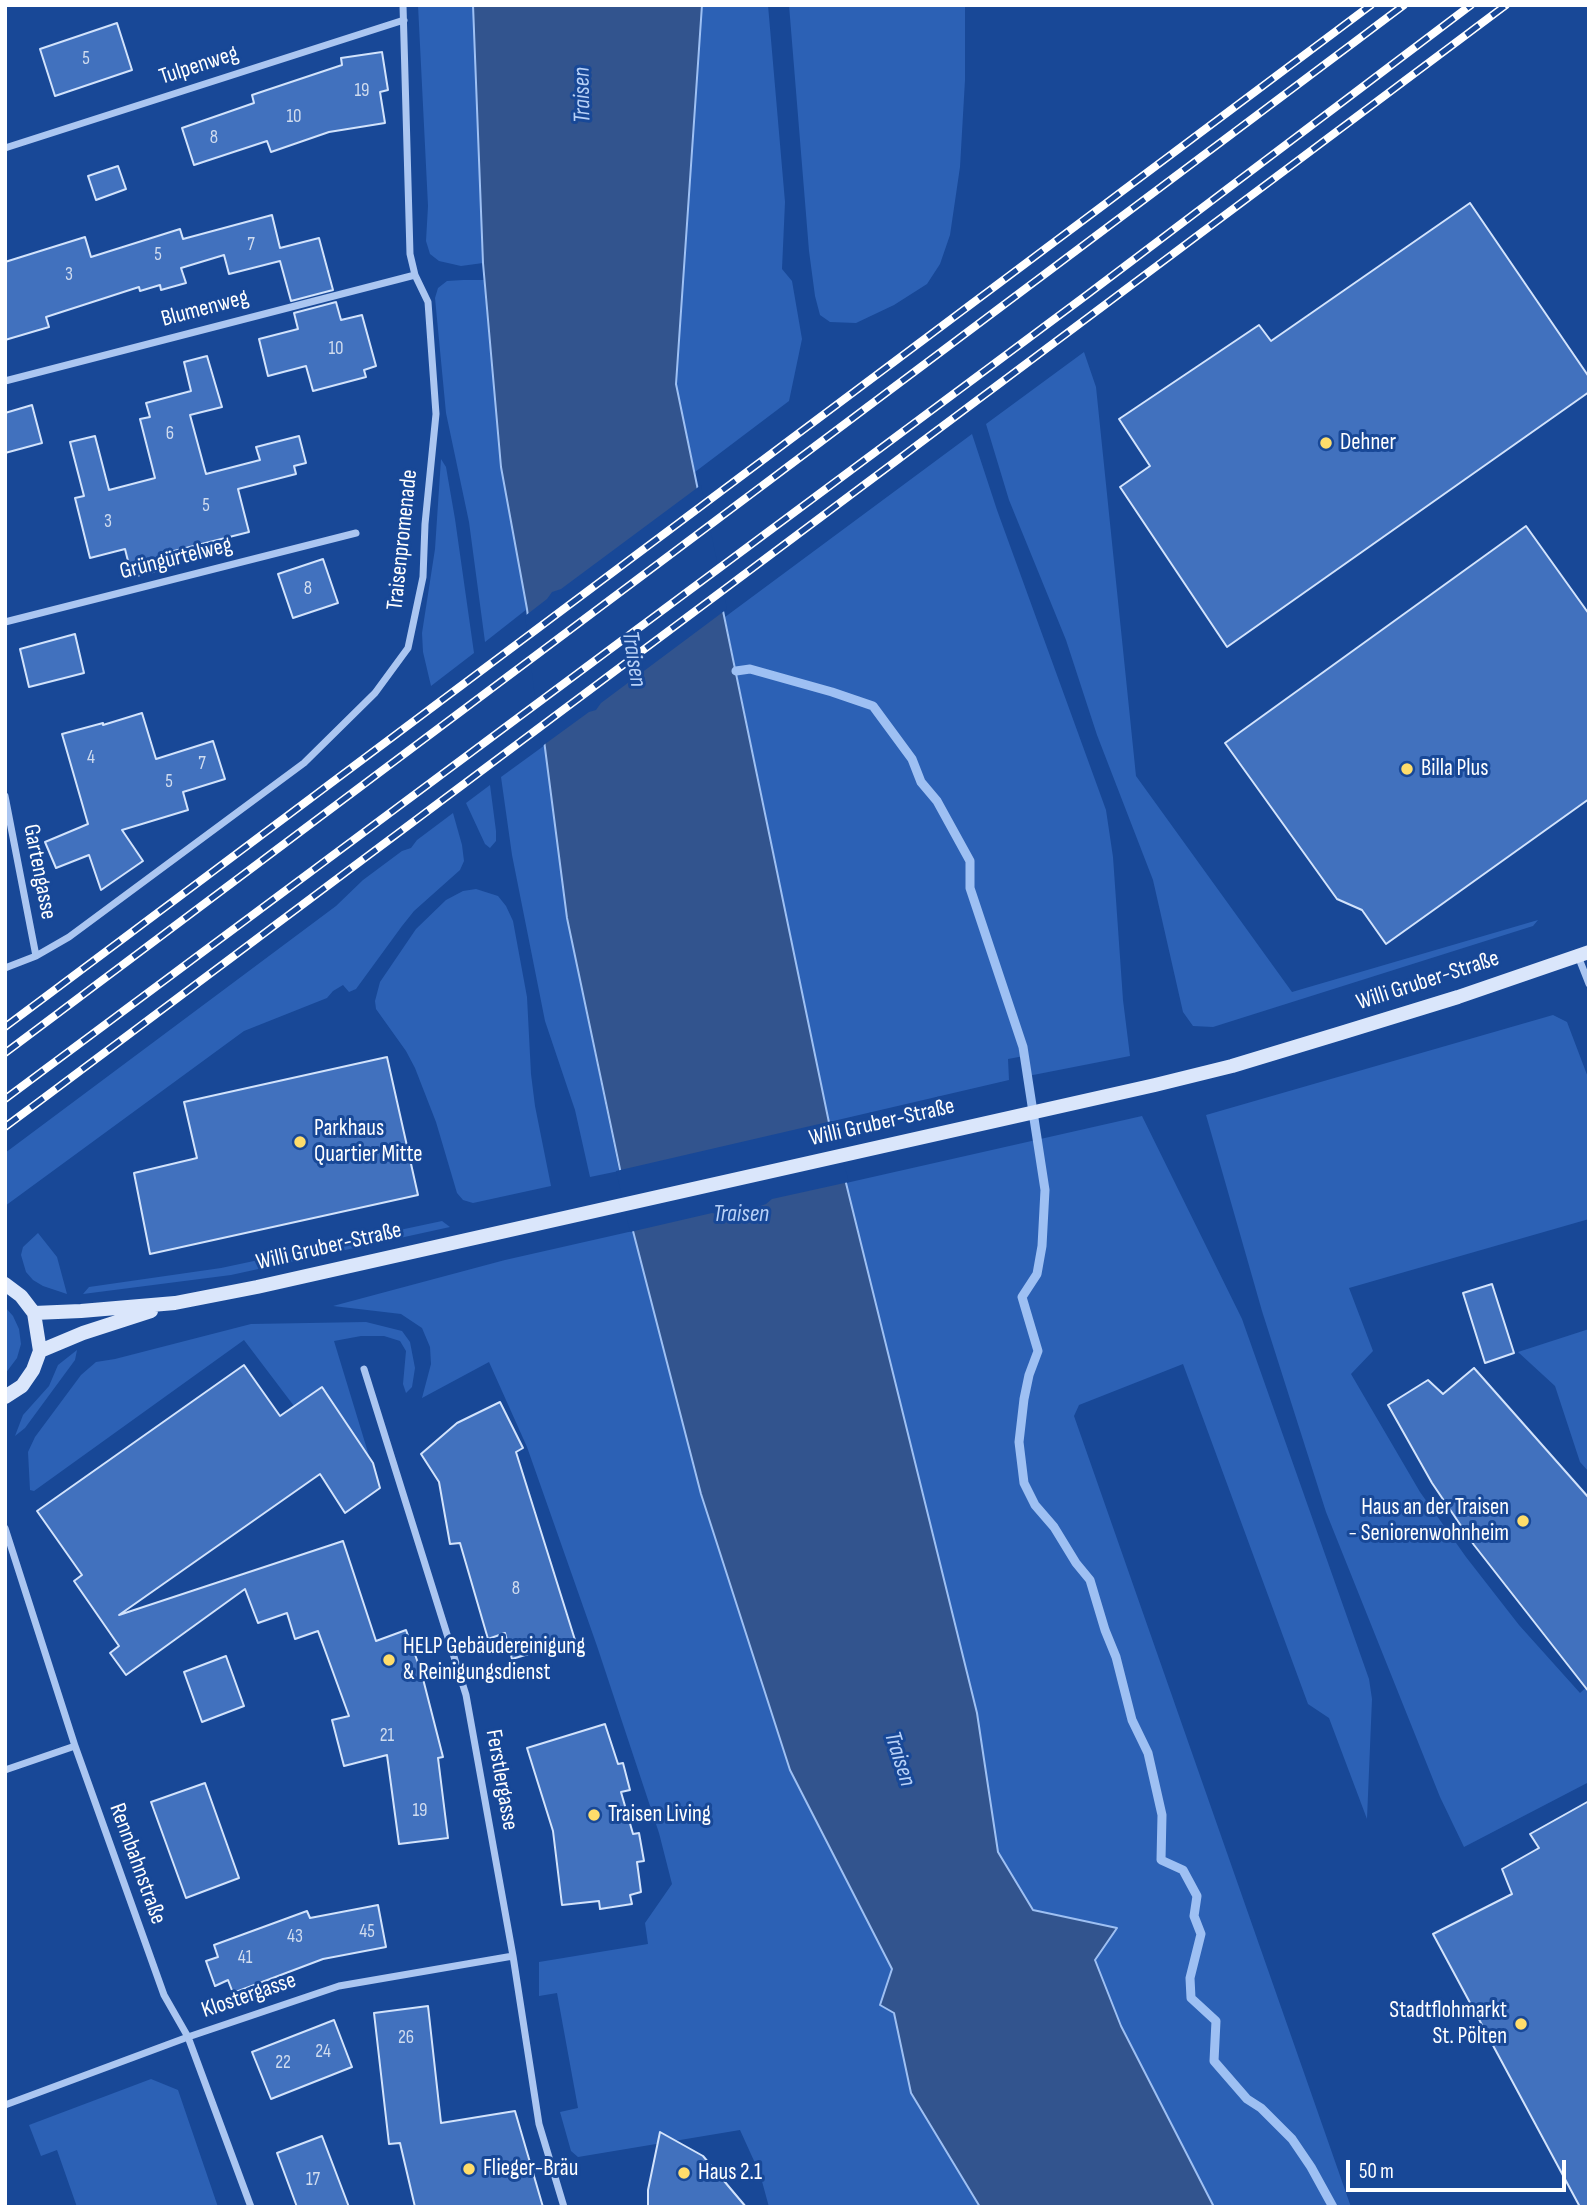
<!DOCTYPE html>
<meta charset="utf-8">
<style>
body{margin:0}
#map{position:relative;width:1594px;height:2212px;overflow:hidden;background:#184897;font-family:"Sofia Sans Condensed",sans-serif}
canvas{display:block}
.frame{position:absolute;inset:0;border:7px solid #fff;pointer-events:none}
.scale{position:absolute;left:1346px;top:2160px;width:220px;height:32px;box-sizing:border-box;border:4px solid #fff;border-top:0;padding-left:9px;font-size:21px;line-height:24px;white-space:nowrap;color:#fff;-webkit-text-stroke:5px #184897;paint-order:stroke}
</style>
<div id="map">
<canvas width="1594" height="2212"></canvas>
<div class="frame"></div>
<div class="scale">50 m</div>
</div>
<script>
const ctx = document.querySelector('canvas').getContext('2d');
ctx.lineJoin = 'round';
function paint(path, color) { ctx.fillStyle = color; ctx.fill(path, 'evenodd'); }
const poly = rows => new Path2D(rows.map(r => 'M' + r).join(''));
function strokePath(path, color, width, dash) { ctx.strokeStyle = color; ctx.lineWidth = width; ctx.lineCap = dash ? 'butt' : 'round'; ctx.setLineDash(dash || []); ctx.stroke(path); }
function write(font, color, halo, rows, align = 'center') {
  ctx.font = font + ' "Sofia Sans Condensed",sans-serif'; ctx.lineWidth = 6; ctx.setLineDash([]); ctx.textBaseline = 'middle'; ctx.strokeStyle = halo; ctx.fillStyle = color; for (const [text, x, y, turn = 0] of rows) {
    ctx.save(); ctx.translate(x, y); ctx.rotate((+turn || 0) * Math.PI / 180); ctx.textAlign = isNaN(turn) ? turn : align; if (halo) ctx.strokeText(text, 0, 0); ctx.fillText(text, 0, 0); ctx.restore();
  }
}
paint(poly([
 [418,5,473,5,483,263,461,266,439,261,430,254,426,241,428,206],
 [702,5,768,5,785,202,782,269,792,281,802,339,789,401,695,472,676,384],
 [789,5,965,5,965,80,960,167,950,235,940,264,927,284,894,305,856,323,830,322,820,315,815,296,809,251],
 [463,280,484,280,501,467,527,609,485,642,469,522,446,413,435,298,438,288,447,281],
 [1084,352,1096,387,1136,776,1292,992,1538,920,1533,926,1213,1027,1193,1026,1183,1012,1153,880,1097,735,1066,640,1009,500,986,424],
 [972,434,997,510,1106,810,1113,857,1123,1000,1130,1056,1028,1076,1024,1056,1008,1059,1009,1080,829,1122,725,617],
 [441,459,446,467,455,519,474,653,431,686,423,652,422,633,435,549],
 [545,745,567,918,619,1171,590,1177,575,1110,545,1021,512,855,501,777],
 [490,785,496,831,496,841,490,848,485,844,466,803],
 [453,813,462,845,464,861,460,870,414,911,402,926,356,989,349,992,343,985,333,991,327,998,244,1031,5,1206,5,1153,336,906,363,880,402,851,411,848,417,840],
 [476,889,498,896,506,906,513,921,527,997,531,1074,535,1106,551,1186,473,1203,463,1200,457,1193,436,1122,415,1068,406,1051,376,1009,375,1001,380,982,416,929,446,900,463,891],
 [1553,1015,1567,1022,1589,1080,1589,1219,1349,1288,1373,1351,1351,1374,1420,1492,1466,1557,1519,1625,1580,1693,1589,1685,1589,1782,1464,1847,1440,1797,1326,1512,1262,1311,1206,1115],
 [1142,1116,1242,1319,1369,1679,1372,1699,1367,1819,1329,1718,1308,1704,1183,1364,1079,1405,1074,1416,1351,2207,1214,2207,1121,2026,1095,1960,1116,1928,1033,1910,998,1852,977,1713,846,1183],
 [442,1221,450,1227,231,1275,83,1294,89,1287,221,1268],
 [633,1231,701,1494,790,1769,893,1969,880,2005,894,2013,911,2093,980,2207,769,2207,760,2174,740,2130,578,2157,571,2151,560,2112,578,2108,557,1993,539,1996,539,1962,648,1944,645,1923,672,1884,659,1833,597,1646,527,1447,489,1362,422,1398,431,1364,430,1347,422,1328,401,1314,333,1306,505,1260],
 [38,1233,57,1257,67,1294,43,1286,33,1280,26,1272,21,1255,23,1247],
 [5,1307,13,1316,19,1329,21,1344,17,1358,5,1374],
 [366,1322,402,1331,410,1342,415,1368,412,1387,406,1393,403,1384,406,1351,400,1341,384,1336,361,1336,334,1341,370,1459,322,1387,294,1406,244,1340,34,1491,30,1490,28,1452,35,1437,81,1375,96,1362,115,1359,251,1324],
 [1589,1329,1589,1472,1580,1462,1555,1386,1518,1352],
 [77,1350,75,1360,25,1428,15,1436,23,1415,49,1386,58,1365],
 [151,2079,178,2090,218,2207,77,2207,57,2150,41,2156,29,2125]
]), '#2c61b5');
const water = poly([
 [473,5,702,5,676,384,832,1137,846,1183,977,1713,998,1852,1033,1910,1117,1928,1095,1960,1121,2026,1214,2207,980,2207,911,2093,894,2013,880,2005,892,1969,790,1770,701,1494,633,1231,567,918,527,609,501,467,483,263,473,5]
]);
paint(water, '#32548e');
strokePath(water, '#9ec0f3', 2);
paint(poly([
 [701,485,727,609,601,703,596,710,589,712,541,747,525,616,547,599,552,592,561,589],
 [832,1121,849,1182,772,1199,766,1204,743,1212,721,1215,712,1213,630,1232,616,1171]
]), '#184897');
strokePath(poly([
 [736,671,750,669,832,692,873,706,912,759,921,782,937,801,970,861,970,888,1023,1047,1045,1190,1042,1246,1037,1274,1022,1297,1038,1351,1029,1375,1024,1399,1019,1442,1024,1483,1035,1505,1054,1527,1076,1563,1090,1580,1105,1630,1116,1657,1132,1720,1148,1753,1162,1815,1161,1860,1183,1870,1197,1896,1194,1916,1201,1934,1190,1978,1191,1998,1216,2021,1214,2061,1247,2099,1261,2108,1292,2139,1311,2167,1333,2207]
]), '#9ec0f3', 9);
const building = poly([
 [117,23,132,70,55,96,40,49,117,23],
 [382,52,388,90,380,92,385,123,329,132,271,152,267,141,194,165,182,128,254,103,252,95,342,65,341,58,382,52],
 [118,166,126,189,96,200,88,176,118,166],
 [1470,203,1589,377,1589,392,1227,647,1120,487,1150,466,1119,419,1259,325,1271,341,1470,203],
 [272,215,280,248,319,238,333,290,291,301,280,261,229,274,224,255,181,268,186,283,161,290,160,285,140,291,139,287,46,317,49,327,5,340,5,262,85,237,91,257,180,229,183,239,272,215],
 [336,302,341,320,362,315,376,366,364,370,366,377,313,391,306,366,268,376,259,339,298,329,294,313,336,302],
 [207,356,222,407,190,415,206,474,260,460,256,447,299,436,306,463,294,466,296,474,238,489,249,532,166,553,170,568,132,577,125,549,90,558,75,498,84,496,70,442,95,436,109,490,155,478,140,419,150,417,146,403,191,391,184,362,207,356],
 [32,405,42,443,5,453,5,413,32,405],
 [1526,526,1589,614,1589,799,1386,944,1362,910,1337,899,1225,743,1526,526],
 [323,559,338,603,293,618,278,574,323,559],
 [75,634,84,673,29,687,20,649,75,634],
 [142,713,156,759,213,741,225,779,183,792,188,810,122,830,143,861,101,890,89,855,56,868,45,842,88,824,62,734,103,723,103,725,142,713],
 [387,1057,418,1195,150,1254,134,1173,197,1158,184,1102,387,1057],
 [1492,1284,1514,1353,1485,1363,1463,1293,1492,1284],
 [244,1365,280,1416,322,1387,373,1463,380,1488,345,1513,320,1474,119,1615,343,1541,376,1641,406,1630,421,1671,443,1757,438,1758,448,1838,399,1844,387,1755,344,1766,332,1720,349,1716,318,1631,295,1639,287,1613,258,1623,245,1589,126,1675,110,1653,119,1646,74,1581,82,1575,37,1511,244,1365],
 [1474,1368,1589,1498,1589,1692,1474,1545,1432,1483,1388,1405,1428,1380,1443,1394,1474,1368],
 [500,1402,523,1448,516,1452,575,1640,512,1659,505,1633,488,1639,460,1543,450,1544,439,1482,421,1454,457,1423,500,1402],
 [226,1656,244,1706,202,1722,184,1672,226,1656],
 [605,1724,618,1764,623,1763,630,1790,621,1792,633,1834,639,1833,644,1861,637,1862,641,1892,630,1895,632,1904,600,1909,599,1901,562,1905,553,1831,527,1748,605,1724],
 [205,1783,239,1878,186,1898,151,1802,205,1783],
 [1589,1801,1589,2207,1580,2207,1433,1934,1512,1894,1502,1869,1539,1848,1530,1834,1589,1801],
 [378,1905,386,1947,323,1959,233,1993,228,1980,215,1986,206,1961,218,1957,214,1945,307,1911,310,1918,378,1905],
 [428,2006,441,2123,515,2111,543,2207,415,2207,400,2143,389,2144,374,2013,428,2006],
 [334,2020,352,2067,271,2099,252,2052,334,2020],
 [660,2132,703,2156,746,2207,648,2207,648,2190,660,2132],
 [322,2136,349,2207,297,2207,277,2153,322,2136]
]);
paint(building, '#4171be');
strokePath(building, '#d2e3fc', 2);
strokePath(poly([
 [5,148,404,20],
 [5,381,415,275],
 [5,622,356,533],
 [5,796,36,956],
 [1578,956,1589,984],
 [5,968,36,956,69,937,304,763,375,693,408,648,423,577,425,524,436,414,428,302,415,275,410,254,403,5],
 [364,1369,466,1695,513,1956,539,2124,564,2207],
 [5,1528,75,1746,164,1995,188,2037,251,2207],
 [5,1770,75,1746],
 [5,2105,188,2037,339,1986,513,1956]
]), '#abc6f1', 7);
strokePath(poly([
 [5,1284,21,1296,34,1313,40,1351,33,1370,22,1386,5,1397],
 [34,1313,81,1311,175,1303,257,1287,1155,1085,1232,1066,1341,1033,1458,997,1589,952],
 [40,1351,83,1333,151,1311]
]), '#dae6fb', 14);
const rail = poly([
 [5,1027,1371,5],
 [5,1053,1404,5],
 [5,1099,1088,294,1471,5],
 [5,1127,1506,5]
]);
strokePath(rail, '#fff', 8);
strokePath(rail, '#184897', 5, [16]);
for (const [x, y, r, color] of [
 [1326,443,7,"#ffdd6b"],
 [1407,769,7,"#ffdd6b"],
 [300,1142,7,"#ffdd6b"],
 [1523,1521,7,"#ffdd6b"],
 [389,1660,7,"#ffdd6b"],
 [594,1815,7,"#ffdd6b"],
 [1521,2024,7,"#ffdd6b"],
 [469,2169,7,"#ffdd6b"],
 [684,2173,7,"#ffdd6b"]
]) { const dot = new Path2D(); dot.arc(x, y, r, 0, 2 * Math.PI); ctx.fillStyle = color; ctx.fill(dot); strokePath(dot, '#184897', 2.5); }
write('19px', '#d0dcef', null, [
 ["5",86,59],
 ["19",362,91],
 ["10",294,117],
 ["8",214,138],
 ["7",251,245],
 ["5",158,255],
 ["3",69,275],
 ["10",336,349],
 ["6",170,434],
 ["5",206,506],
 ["3",108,522],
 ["8",308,589],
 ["4",91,758],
 ["7",202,764],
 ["5",169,782],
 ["8",516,1589],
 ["21",387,1736],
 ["19",420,1811],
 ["45",367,1932],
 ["43",295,1937],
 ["41",245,1958],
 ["26",406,2038],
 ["24",323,2052],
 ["22",283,2063],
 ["17",313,2180]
]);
write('23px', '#fff', '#184897', [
 ["Tulpenweg",199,66,-18],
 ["Blumenweg",205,309,-15],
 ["Traisenpromenade",403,540,-84],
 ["Grüngürtelweg",176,559,-14],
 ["Gartengasse",39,872,79],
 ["Willi Gruber-Straße",1428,981,-18],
 ["Willi Gruber-Straße",882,1123,-13],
 ["Willi Gruber-Straße",329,1247,-13],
 ["Ferstlergasse",501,1780,80],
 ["Rennbahnstraße",137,1864,70],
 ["Klostergasse",249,1996,-19]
]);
write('23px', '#fff', '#184897', [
 ["Dehner",1340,443],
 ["Billa Plus",1421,769],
 ["Parkhaus",314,1129],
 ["Quartier Mitte",314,1155],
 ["Haus an der Traisen",1509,1508,"right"],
 ["- Seniorenwohnheim",1509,1534,"right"],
 ["HELP Gebäudereinigung",403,1647],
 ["& Reinigungsdienst",403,1673],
 ["Traisen Living",608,1815],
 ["Stadtflohmarkt",1507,2011,"right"],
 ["St. Pölten",1507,2037,"right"],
 ["Flieger-Bräu",483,2169],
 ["Haus 2.1",698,2173]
], 'left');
write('italic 24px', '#b8d1f7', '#184897', [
 ["Traisen",583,95,-91],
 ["Traisen",633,659,81],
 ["Traisen",741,1215],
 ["Traisen",899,1759,72]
]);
</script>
